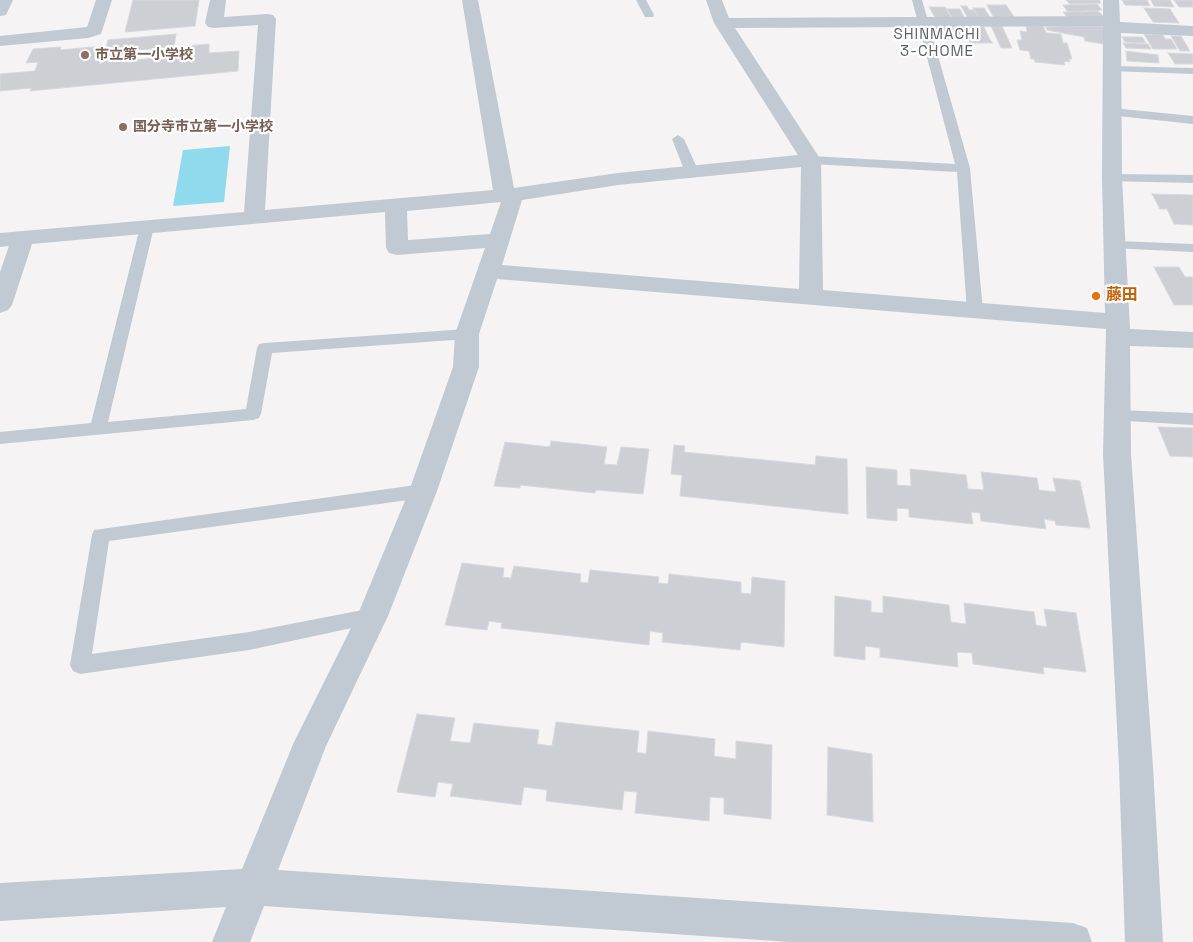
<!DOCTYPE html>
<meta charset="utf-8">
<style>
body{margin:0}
canvas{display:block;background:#f5f3f3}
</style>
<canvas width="1193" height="942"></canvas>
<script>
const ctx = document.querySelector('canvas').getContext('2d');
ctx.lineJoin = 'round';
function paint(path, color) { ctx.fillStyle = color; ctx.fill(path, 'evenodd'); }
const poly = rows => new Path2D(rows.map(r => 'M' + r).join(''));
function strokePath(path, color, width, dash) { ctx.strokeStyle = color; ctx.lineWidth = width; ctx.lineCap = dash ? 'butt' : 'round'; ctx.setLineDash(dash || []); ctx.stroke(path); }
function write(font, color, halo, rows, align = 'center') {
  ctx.font = font + ' "Space Grotesk","Noto Sans JP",sans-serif'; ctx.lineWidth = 4.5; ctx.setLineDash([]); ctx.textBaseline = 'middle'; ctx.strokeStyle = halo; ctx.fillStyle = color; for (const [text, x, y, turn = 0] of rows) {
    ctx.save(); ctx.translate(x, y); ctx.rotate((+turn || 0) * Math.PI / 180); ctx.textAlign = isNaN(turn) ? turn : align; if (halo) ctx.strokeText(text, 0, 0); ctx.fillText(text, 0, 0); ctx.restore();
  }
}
paint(poly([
 [230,146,224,202,173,206,183,150]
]), '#90daee');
const building = poly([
 [133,0,199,0,195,26,125,32,133,0],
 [1066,0,1099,0,1101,3,1070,4,1066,0],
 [1122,0,1147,0,1150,6,1125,5,1122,0],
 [1151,0,1170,0,1174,7,1154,6,1151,0],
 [1174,0,1193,0,1193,7,1179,7,1174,0],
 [1097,4,1102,10,1068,12,1063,5,1097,4],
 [987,5,1006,5,1015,18,994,18,987,5],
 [961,6,967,6,969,10,974,10,979,18,968,18,961,6],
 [929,7,945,7,952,19,936,19,929,7],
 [973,8,984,8,991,19,980,19,973,8],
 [1144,8,1170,9,1179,23,1153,22,1144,8],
 [947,9,960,9,965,19,953,19,947,9],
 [1098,11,1103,16,1068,18,1063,12,1098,11],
 [1043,25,1046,33,1061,34,1063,43,1067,43,1072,59,1069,59,1070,62,1064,61,1065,65,1035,62,1034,59,1031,59,1029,51,1020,50,1017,40,1022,40,1020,31,1027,32,1026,26,1043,25],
 [991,26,1002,26,1012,48,1001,48,991,26],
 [1063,26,1103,26,1104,44,1085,41,1084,37,1047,30,1046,27,1063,26],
 [934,27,955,28,956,31,960,31,963,40,940,39,934,27],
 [967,27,984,27,990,40,993,43,970,43,966,34,970,34,967,27],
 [176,34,174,47,129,51,127,61,164,57,165,48,209,44,209,53,239,51,238,71,30,91,31,88,0,91,0,74,35,71,38,62,26,63,33,49,61,47,60,50,103,46,99,64,102,63,108,40,176,34],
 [1144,34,1163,35,1165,39,1171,39,1177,49,1153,49,1144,34],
 [1171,36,1181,36,1190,51,1180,51,1171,36],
 [1122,37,1142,37,1146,43,1125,42,1122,37],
 [1123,43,1148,44,1151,49,1126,48,1123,43],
 [1126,51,1158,55,1159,63,1127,61,1126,51],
 [1168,53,1193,54,1193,64,1175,64,1168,53],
 [1152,194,1193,195,1193,225,1174,224,1167,209,1160,209,1152,194],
 [1154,267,1179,267,1185,277,1193,277,1193,305,1174,305,1154,267],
 [1158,427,1193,428,1193,457,1170,456,1158,427],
 [551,441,607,447,604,464,617,465,621,447,649,449,643,494,596,490,595,493,520,485,520,488,494,486,505,442,550,447,551,441],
 [674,445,685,446,684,452,815,465,816,456,847,459,848,514,680,496,682,475,671,474,674,445],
 [866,467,897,470,897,485,911,486,910,469,966,475,968,489,984,490,981,472,1037,478,1039,490,1056,492,1053,478,1080,481,1090,528,1056,525,1055,521,1044,519,1046,529,981,521,980,513,971,512,973,524,909,517,909,509,897,508,897,521,867,518,866,467],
 [462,563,504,568,503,577,511,578,514,566,581,574,580,582,588,583,590,570,659,577,658,583,668,584,669,574,741,582,741,593,751,594,752,577,785,581,784,647,741,642,740,650,662,642,663,633,650,631,649,645,501,628,502,623,489,621,487,630,445,625,462,563],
 [835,596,871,601,871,612,883,613,883,596,949,605,951,622,966,624,964,603,1034,612,1036,625,1047,627,1044,609,1076,613,1086,672,1043,667,1044,674,973,664,972,653,957,652,958,667,880,657,880,648,865,646,865,660,834,656,835,596],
 [417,714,455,718,450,741,470,743,474,723,539,730,537,744,552,746,556,722,639,731,637,752,646,754,648,731,715,739,714,756,736,759,736,741,772,745,771,819,724,814,724,798,710,797,709,821,635,813,637,792,624,791,622,810,546,801,547,790,524,787,521,805,450,796,453,784,438,782,435,797,397,792,417,714],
 [828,747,872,754,873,822,827,815,828,747]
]);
paint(building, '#cdcfd5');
strokePath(building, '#d7d9de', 1);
paint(poly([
 [636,0,646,0,654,15,653,17,645,17,636,0],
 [912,0,922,0,970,168,983,311,980,314,975,316,970,314,967,311,957,172,811,164,805,160,811,156,955,164,912,0],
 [1113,66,1193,68,1193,74,1109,71,1107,69,1113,66],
 [1112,108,1193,116,1193,124,1108,115,1106,112,1108,109,1112,108],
 [678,135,684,139,699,172,697,175,692,176,685,172,672,139,678,135],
 [1112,174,1193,175,1193,183,1107,181,1105,178,1107,175,1112,174],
 [147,223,154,227,108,422,246,409,257,348,259,344,265,343,467,329,472,330,475,334,472,338,467,339,272,353,261,414,259,418,253,420,0,444,0,432,91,423,140,227,147,223],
 [1116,241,1193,244,1193,252,1111,248,1109,245,1111,242,1116,241],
 [1117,410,1193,413,1193,425,1111,420,1109,416,1111,412,1117,410],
 [423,484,429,486,432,491,429,496,423,498,109,541,92,654,249,632,373,608,380,610,383,616,380,622,249,650,80,674,73,671,70,665,92,535,94,530,423,484]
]), '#c1cad2');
paint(poly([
 [0,0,13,0,6,15,0,16,0,0],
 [96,0,112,0,101,34,88,38,0,46,0,36,87,27,96,0],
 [210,0,226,0,224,17,267,14,273,15,276,19,265,210,493,190,462,0,478,0,514,188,618,173,798,155,714,23,706,0,722,0,729,18,1103,16,1103,0,1119,0,1120,22,1193,26,1193,36,1121,33,1122,178,1130,329,1193,332,1193,348,1130,346,1131,454,1153,767,1163,942,1125,942,1119,767,1103,454,1106,329,497,279,479,334,479,367,437,491,388,616,326,746,278,870,1073,923,1087,928,1092,942,790,942,264,906,250,942,212,942,226,907,0,921,0,883,242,869,294,742,358,614,409,491,453,367,455,334,485,248,397,255,389,253,386,248,385,212,32,244,12,305,8,310,0,313,0,272,9,246,0,247,0,233,244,212,258,25,214,28,208,27,205,23,210,0],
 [1103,26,1102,178,1105,313,823,290,821,160,735,28,1103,26],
 [801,167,799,289,502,265,522,200,618,185,801,167],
 [501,202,490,234,408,240,407,211,501,202]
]), '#c1cad2');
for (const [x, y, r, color] of [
 [85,55,5,"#8d6e63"],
 [123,127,5,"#8d6e63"],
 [1096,296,5,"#e8710a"]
]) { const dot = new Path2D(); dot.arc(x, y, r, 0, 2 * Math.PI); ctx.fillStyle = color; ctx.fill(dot); strokePath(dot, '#fff', 2); }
write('bold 14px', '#785e54', '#fff', [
 ["市立第一小学校",95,55],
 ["国分寺市立第一小学校",133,127]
], 'left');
ctx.letterSpacing = '1px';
write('15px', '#5f6368', '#fff', [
 ["SHINMACHI",937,35],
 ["3-CHOME",937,52]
]);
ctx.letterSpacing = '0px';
write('bold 16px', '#c56008', '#fff', [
 ["藤田",1106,296]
], 'left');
</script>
